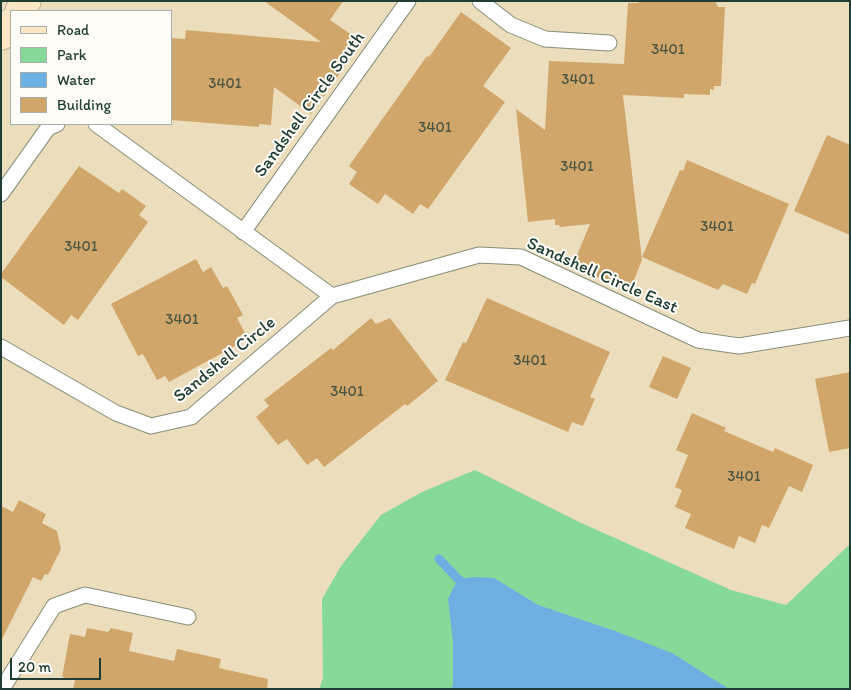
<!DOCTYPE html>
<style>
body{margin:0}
#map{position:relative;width:851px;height:690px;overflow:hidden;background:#ecdebc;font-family:Itim,sans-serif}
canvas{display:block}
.frame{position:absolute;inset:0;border:2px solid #1f3d34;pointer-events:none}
.legend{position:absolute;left:10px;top:10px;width:162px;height:115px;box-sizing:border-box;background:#fdfcf7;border:1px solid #a4b0a9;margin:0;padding:6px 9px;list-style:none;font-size:15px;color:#1f3d34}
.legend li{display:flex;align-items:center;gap:10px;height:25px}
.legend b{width:25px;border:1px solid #a4b0a9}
.scale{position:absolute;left:10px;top:658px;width:91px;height:22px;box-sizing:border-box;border:2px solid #1f3d34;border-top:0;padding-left:6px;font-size:15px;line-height:18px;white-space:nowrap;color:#1f3d34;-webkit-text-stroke:4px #fdfcf7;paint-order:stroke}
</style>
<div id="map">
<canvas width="851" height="690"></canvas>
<div class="frame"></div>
<ul class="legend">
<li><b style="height:6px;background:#fce6c4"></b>Road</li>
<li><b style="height:14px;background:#87d99a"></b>Park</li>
<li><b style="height:14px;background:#6eafe2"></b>Water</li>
<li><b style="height:14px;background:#d1a66b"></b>Building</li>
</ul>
<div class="scale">20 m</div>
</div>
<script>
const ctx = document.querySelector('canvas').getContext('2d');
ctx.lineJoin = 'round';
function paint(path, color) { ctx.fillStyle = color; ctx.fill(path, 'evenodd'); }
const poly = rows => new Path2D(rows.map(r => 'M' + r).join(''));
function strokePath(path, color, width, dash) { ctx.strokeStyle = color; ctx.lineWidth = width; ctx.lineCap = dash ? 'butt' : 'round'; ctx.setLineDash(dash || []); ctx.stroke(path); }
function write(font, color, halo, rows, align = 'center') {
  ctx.font = font + ' Itim,sans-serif'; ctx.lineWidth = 4; ctx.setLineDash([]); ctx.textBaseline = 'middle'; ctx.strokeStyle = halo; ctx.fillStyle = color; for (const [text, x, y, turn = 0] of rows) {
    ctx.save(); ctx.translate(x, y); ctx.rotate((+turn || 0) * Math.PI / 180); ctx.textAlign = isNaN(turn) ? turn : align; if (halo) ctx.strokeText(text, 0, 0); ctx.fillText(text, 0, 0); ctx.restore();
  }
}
paint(poly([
 [475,470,577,521,731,590,786,605,850,544,850,689,319,689,323,678,322,599,341,566,381,515,422,492]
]), '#87d99a');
paint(poly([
 [475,577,494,578,538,605,615,631,672,653,729,689,451,689,453,685,453,641,448,599,458,579]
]), '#6eafe2');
strokePath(poly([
 [439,559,458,579,466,585]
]), '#6eafe2', 9);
paint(poly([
 [264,1,343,1,330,20,362,42,311,114,274,87,271,125,259,124,259,127,171,120,171,38,185,39,186,30,321,42],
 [639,1,715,1,718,7,725,7,721,86,714,86,714,90,710,89,710,95,684,94,684,98,623,95,642,260,630,290,572,267,590,224,560,227,559,225,555,225,555,219,528,222,516,109,545,130,549,61,624,64,628,3,638,3],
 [461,12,511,48,483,86,505,102,428,209,420,204,413,214,385,194,378,204,349,184,357,172,349,166,427,56,429,57],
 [827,135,850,145,850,235,794,211],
 [687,160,789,204,755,284,752,283,747,294,723,284,718,290,642,257,680,170,683,171],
 [79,166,119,193,122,189,146,206,139,215,148,222,78,320,71,315,64,325,1,277,1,274],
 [196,259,203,272,211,267,223,288,227,286,243,315,237,318,245,333,236,338,239,344,169,382,165,376,157,380,143,354,138,356,111,304],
 [487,298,610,352,590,397,595,399,583,426,572,422,568,432,445,380,463,342,466,343],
 [371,318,376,324,390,318,438,381,407,406,405,404,324,467,317,458,307,465,287,439,278,445,256,417,269,406,264,400,331,348,333,350],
 [663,356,691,368,677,399,649,387],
 [850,372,850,448,829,452,815,379],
 [692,413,726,428,724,431,773,452,775,448,813,465,802,492,789,486,769,528,762,525,755,543,739,536,734,549,685,528,691,514,675,507,682,490,675,487,688,455,676,450],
 [19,500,46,514,42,523,57,531,61,549,48,575,45,574,41,581,33,577,1,641,1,506,13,512],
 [87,628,108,632,111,628,133,633,129,651,174,661,177,649,221,659,219,668,268,679,267,689,73,689,75,680,62,677,70,634,85,637]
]), '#d1a66b');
const service = poly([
 [480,1,511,25,545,39,609,43],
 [96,124,332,296,479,255,521,257,698,340,739,346,850,328],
 [1,194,48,128,57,124],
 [243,232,408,1],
 [1,347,116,413,151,426,191,417,332,296],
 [2,689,54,606,85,595,188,617]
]);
const secondary = poly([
 [19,11,27,1],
 [1,36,11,22]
]);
strokePath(service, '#868e78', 17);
strokePath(secondary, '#868e78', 29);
strokePath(service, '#fff', 15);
strokePath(secondary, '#fce6c4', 28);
write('15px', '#4c5742', null, [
 ["3401",668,50],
 ["3401",578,80],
 ["3401",225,84],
 ["3401",435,128],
 ["3401",577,167],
 ["3401",717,227],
 ["3401",81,247],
 ["3401",182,320],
 ["3401",530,361],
 ["3401",347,392],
 ["3401",744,477]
]);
write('18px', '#1f3d34', '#fdfcf7', [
 ["Sandshell Circle South",310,105,-54],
 ["Sandshell Circle East",602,276,24],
 ["Sandshell Circle",225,360,-39]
]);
</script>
